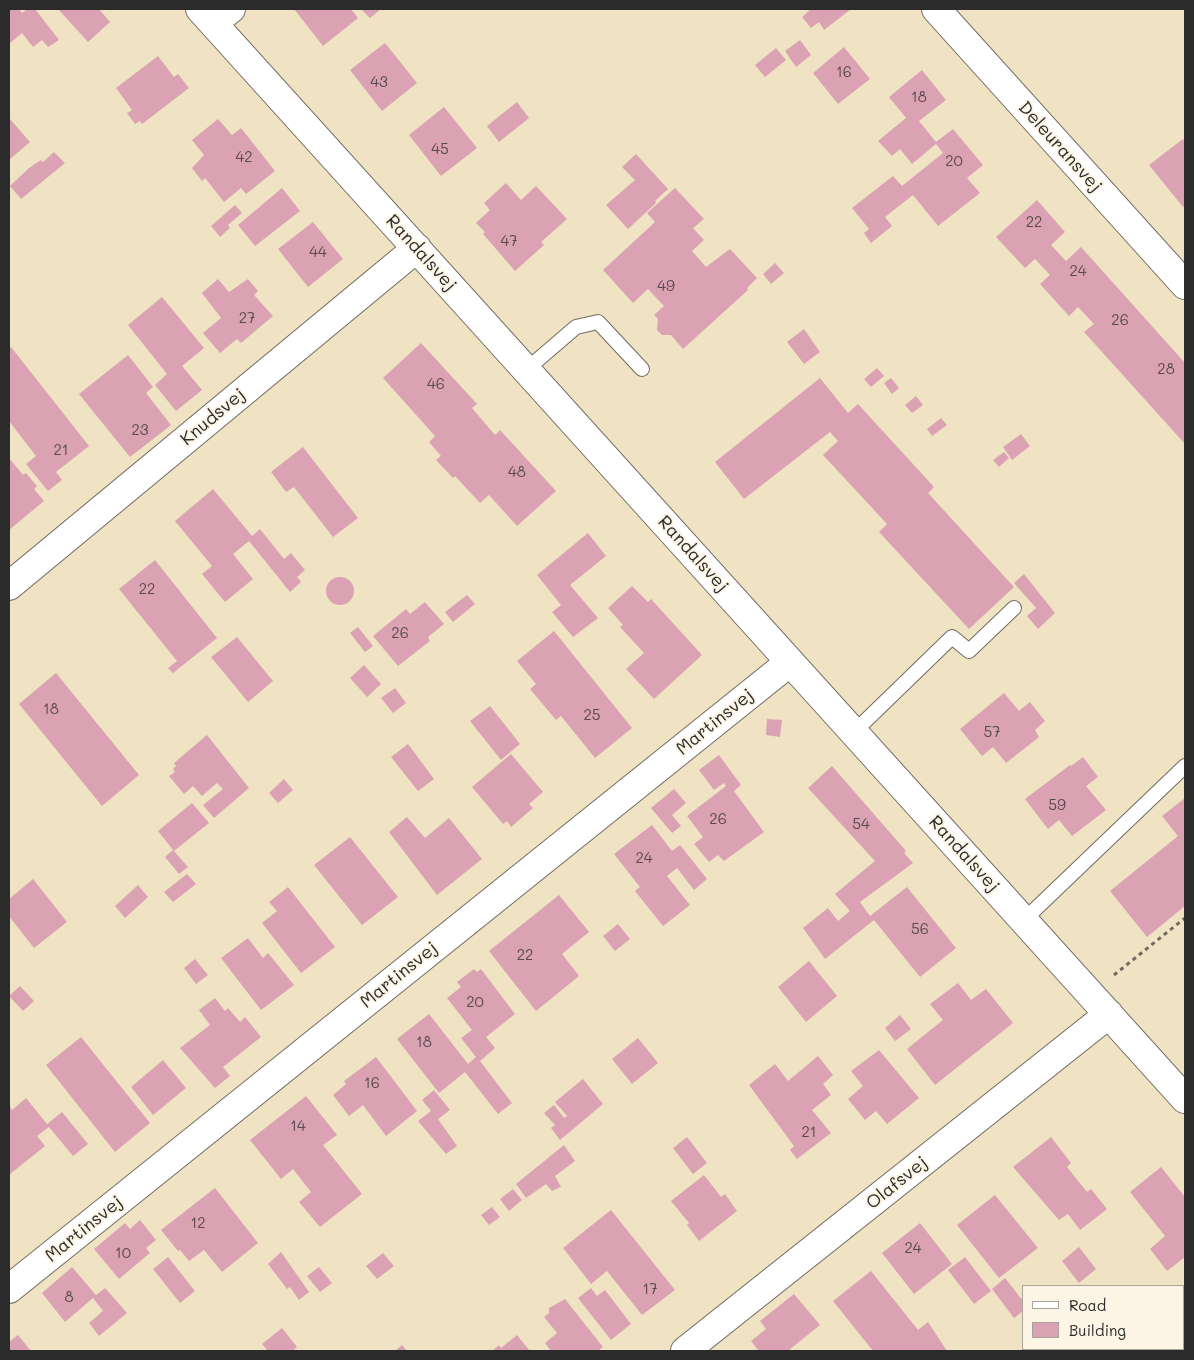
<!DOCTYPE html>
<style>
body{margin:0}
#map{position:relative;width:1194px;height:1360px;overflow:hidden;background:#efe3c4;font-family:Mali,sans-serif}
canvas{display:block}
.frame{position:absolute;inset:0;border:10px solid #2b2b2b;pointer-events:none}
.legend{position:absolute;left:1022px;top:1285px;width:162px;height:65px;box-sizing:border-box;background:#fcf5e5;border:1px solid #a8a49b;margin:0;padding:6px 9px;list-style:none;font-size:15px;color:#2b2b2b}
.legend li{display:flex;align-items:center;gap:10px;height:25px}
.legend b{width:25px;border:1px solid #a8a49b}
</style>
<div id="map">
<canvas width="1194" height="1360"></canvas>
<div class="frame"></div>
<ul class="legend">
<li><b style="height:6px;background:#fff"></b>Road</li>
<li><b style="height:14px;background:#dba2b3"></b>Building</li>
</ul>
</div>
<script>
const ctx = document.querySelector('canvas').getContext('2d');
ctx.lineJoin = 'round';
function paint(path, color) { ctx.fillStyle = color; ctx.fill(path, 'evenodd'); }
const poly = rows => new Path2D(rows.map(r => 'M' + r).join(''));
function strokePath(path, color, width, dash) { ctx.strokeStyle = color; ctx.lineWidth = width; ctx.lineCap = dash ? 'butt' : 'round'; ctx.setLineDash(dash || []); ctx.stroke(path); }
function write(font, color, halo, rows, align = 'center') {
  ctx.font = font + ' Mali,sans-serif'; ctx.lineWidth = 4; ctx.setLineDash([]); ctx.textBaseline = 'middle'; ctx.strokeStyle = halo; ctx.fillStyle = color; for (const [text, x, y, turn = 0] of rows) {
    ctx.save(); ctx.translate(x, y); ctx.rotate((+turn || 0) * Math.PI / 180); ctx.textAlign = isNaN(turn) ? turn : align; if (halo) ctx.strokeText(text, 0, 0); ctx.fillText(text, 0, 0); ctx.restore();
  }
}
paint(poly([
 [9,9,19,9,22,13,27,9,35,9,59,40,48,47,42,40,33,47,22,33,9,44],
 [58,9,99,9,110,22,88,42],
 [294,9,351,9,358,18,323,46],
 [361,9,381,9,370,18],
 [808,9,851,9,824,30,819,22,811,28,802,17,809,11],
 [800,40,811,55,796,67,785,51],
 [385,43,417,83,382,111,350,70],
 [844,47,870,79,838,104,813,73],
 [776,48,786,60,765,77,755,65],
 [158,56,174,77,178,74,189,88,142,124,140,121,135,124,127,113,132,110,116,88],
 [922,70,946,100,919,121,936,142,953,129,983,165,967,178,980,193,938,226,913,195,885,217,892,226,871,243,864,233,869,229,852,208,893,176,902,186,943,153,936,144,912,164,900,149,892,156,878,141,906,118,889,97],
 [517,102,529,118,499,142,487,126],
 [444,107,477,148,441,176,409,135],
 [9,118,30,142,9,160],
 [218,119,232,135,241,128,275,171,246,194,241,188,224,202,205,178,202,181,192,168,204,155,192,140],
 [1183,139,1185,142,1185,206,1183,207,1149,165],
 [54,152,65,163,21,199,10,186,29,168,41,160,43,162],
 [636,154,668,189,655,201,656,203,628,229,606,205,635,180,622,167],
 [506,183,521,200,536,186,567,219,541,242,544,245,515,271,483,234,485,232,476,223,490,210,484,203],
 [282,188,300,211,255,246,238,225],
 [675,188,704,219,693,228,704,240,692,251,706,267,730,249,757,278,747,288,748,290,683,349,671,335,662,335,657,330,658,319,654,315,664,306,648,289,633,303,603,270,655,222,647,213],
 [1037,200,1065,232,1051,245,1066,261,1081,247,1185,363,1185,444,1084,332,1094,324,1078,307,1069,316,1040,284,1050,275,1035,259,1025,268,996,237],
 [235,205,242,213,228,225,230,228,220,237,211,226],
 [313,222,343,259,308,287,278,249],
 [775,263,784,273,771,284,763,274],
 [218,279,229,292,248,279,258,291,254,295,273,316,241,343,237,339,220,353,203,333,221,318,202,293],
 [162,297,204,348,182,366,202,390,176,411,155,385,167,374,128,325],
 [804,329,820,352,804,364,787,342],
 [421,343,477,404,472,408,495,435,500,430,556,491,517,526,489,495,480,503,455,476,453,478,436,460,441,456,429,442,435,436,383,378],
 [11,347,89,446,56,472,62,480,48,491,26,464,36,456,9,421,9,349],
 [128,355,153,387,146,393,171,425,130,457,79,394],
 [877,368,884,376,871,387,864,379],
 [820,378,848,413,858,404,934,487,928,493,1014,587,969,629,879,532,887,524,823,455,838,441,830,432,744,499,715,462],
 [891,378,899,388,892,394,884,383],
 [916,396,923,405,912,413,905,405],
 [941,418,947,425,932,436,927,429],
 [1021,434,1030,446,1012,460,1003,447],
 [303,447,358,518,333,537,294,487,286,492,271,472],
 [1004,452,1009,458,999,467,993,460],
 [9,458,23,475,26,473,37,486,34,489,44,501,9,530],
 [213,489,252,536,260,529,284,559,291,553,305,570,297,577,301,582,290,592,249,541,233,554,253,579,225,602,202,574,212,566,175,521],
 [588,533,606,556,570,585,598,618,573,637,552,612,561,605,537,575],
 [155,560,217,638,173,673,168,668,177,661,119,589],
 [1024,574,1055,613,1038,629,1027,616,1036,608,1014,583],
 '326 591a14 14 0 1 1 28 0a14 14 0 1 1-28 0Z',
 [632,586,648,602,651,599,702,655,654,699,626,669,644,653,620,627,623,625,608,608],
 [467,595,475,604,453,622,445,612],
 [425,602,444,624,428,637,430,641,398,666,373,636,406,609,410,614],
 [358,627,373,646,365,652,350,633],
 [554,631,632,728,595,758,561,716,556,720,530,689,536,684,517,661],
 [237,637,273,681,248,702,211,657],
 [364,665,381,684,367,697,350,678],
 [56,673,139,775,102,806,19,704],
 [395,688,406,703,393,713,381,698],
 [1004,693,1019,711,1030,702,1045,721,1035,730,1039,737,1006,763,993,747,982,756,960,729],
 [490,706,520,744,501,760,470,721],
 [767,719,782,720,780,737,766,735],
 [207,735,249,788,214,818,203,805,223,789,217,783,202,796,193,786,184,794,169,776,175,772,173,769,176,766,174,763],
 [408,744,434,779,418,791,391,757],
 [511,754,543,792,529,804,533,808,511,827,507,821,503,824,472,787],
 [719,755,741,785,734,791,764,832,724,861,718,855,709,862,694,844,703,837,687,816,726,786,724,783,714,790,699,770],
 [1083,757,1098,777,1086,786,1106,810,1072,836,1059,820,1048,829,1025,799,1070,765,1071,766],
 [832,766,906,851,904,853,913,863,860,902,870,916,907,887,956,948,920,977,874,920,825,959,803,928,828,908,838,921,850,911,835,894,875,861,808,788],
 [284,779,293,790,278,803,269,793],
 [674,789,686,803,672,815,681,826,672,833,651,808],
 [1185,798,1185,906,1147,937,1110,891,1178,836,1162,816],
 [192,803,209,823,174,851,188,867,179,874,165,857,173,850,158,831],
 [407,817,425,838,449,818,482,859,437,895,389,832],
 [652,825,672,851,680,845,707,879,694,890,677,868,667,876,690,905,663,926,635,891,640,887,614,854],
 [350,837,398,897,362,925,314,865],
 [187,874,196,884,173,902,164,892],
 [33,879,67,922,34,948,9,916,9,899],
 [138,885,148,897,125,918,115,906],
 [288,887,335,947,301,973,262,923,277,911,269,902],
 [559,895,589,932,562,954,579,976,536,1011,489,951],
 [618,924,630,939,615,951,603,936],
 [248,938,263,958,268,953,294,985,261,1010,221,958],
 [195,959,208,975,196,984,184,968],
 [809,961,837,996,806,1022,778,987],
 [474,969,477,972,481,969,515,1014,486,1037,495,1048,480,1061,512,1103,498,1114,465,1072,439,1093,397,1039,429,1014,468,1064,476,1057,461,1038,472,1030,447,998,461,987,457,982],
 [958,983,971,1000,986,989,1013,1023,935,1085,907,1049,943,1020,930,1004],
 [20,986,34,1001,23,1011,9,996],
 [215,998,225,1011,228,1008,240,1022,245,1017,261,1037,223,1067,230,1076,215,1088,180,1048,210,1025,199,1010],
 [900,1015,911,1029,895,1041,885,1028],
 [81,1037,150,1123,115,1152,46,1065],
 [638,1038,658,1063,632,1084,612,1059],
 [879,1050,919,1098,887,1124,876,1111,865,1120,848,1099,863,1086,851,1071],
 [818,1056,833,1075,823,1084,831,1095,812,1110,831,1133,797,1159,790,1150,794,1146,749,1085,775,1064,788,1081],
 [376,1057,417,1111,386,1136,363,1105,349,1116,333,1095,346,1084,344,1081],
 [163,1060,186,1088,153,1115,131,1087],
 [583,1079,603,1104,560,1140,551,1128,555,1125,544,1113,554,1105,564,1118,567,1116,555,1102],
 [434,1090,450,1110,438,1119,457,1146,446,1154,418,1121,431,1111,422,1100],
 [306,1096,337,1135,323,1145,362,1194,320,1227,299,1202,311,1192,293,1169,281,1179,250,1140],
 [26,1098,47,1124,62,1112,88,1144,73,1156,49,1127,37,1136,45,1146,9,1175,9,1105,12,1110],
 [687,1137,707,1163,693,1174,673,1148],
 [1051,1137,1071,1163,1067,1167,1087,1192,1091,1189,1107,1209,1080,1230,1068,1214,1059,1220,1013,1167],
 [564,1145,575,1161,555,1176,561,1187,552,1191,546,1184,526,1198,516,1184],
 [1161,1167,1185,1197,1185,1257,1167,1271,1150,1249,1165,1236,1130,1192],
 [704,1175,721,1197,725,1194,737,1211,699,1241,687,1225,689,1223,671,1201],
 [215,1188,258,1243,222,1272,204,1250,189,1261,180,1250,178,1251,161,1230],
 [513,1189,522,1200,509,1211,500,1199],
 [995,1195,1038,1248,999,1278,957,1225],
 [492,1207,500,1217,489,1225,481,1215],
 [611,1210,675,1290,642,1315,607,1271,591,1284,563,1248],
 [140,1220,156,1240,146,1248,150,1253,119,1279,94,1249,125,1223,130,1229],
 [920,1223,952,1264,914,1294,882,1253],
 [1079,1247,1096,1269,1079,1283,1062,1261],
 [281,1252,309,1292,299,1300,290,1287,287,1289,268,1264],
 [383,1253,394,1266,377,1279,366,1266],
 [168,1257,195,1291,180,1303,153,1269],
 [965,1257,991,1291,974,1304,948,1270],
 [72,1267,96,1295,105,1288,127,1313,99,1336,89,1323,103,1311,93,1298,65,1322,42,1293],
 [319,1267,332,1283,320,1292,307,1276],
 [871,1271,918,1330,928,1322,947,1351,873,1351,833,1301],
 [1005,1278,1023,1301,1023,1311,1014,1318,992,1289],
 [591,1288,597,1296,605,1290,631,1324,611,1340,578,1298],
 [794,1294,820,1325,789,1350,790,1351,759,1351,751,1341,766,1329,760,1321],
 [565,1299,603,1347,598,1351,551,1351,545,1343,557,1333,544,1317,549,1313,549,1308],
 [282,1328,297,1347,292,1351,268,1351,262,1344],
 [18,1335,31,1351,10,1351,9,1349,9,1342],
 [517,1335,530,1351,492,1351,499,1345,501,1348],
 [402,1345,407,1351,395,1351],
 [1154,1349,1174,1349,1176,1351,1151,1351]
]), '#dba2b3');
const service = poly([
 [526,370,576,327,598,322,642,369],
 [854,732,952,637,969,651,1014,608],
 [1024,920,1185,766]
]);
const minor = poly([
 [200,9,1185,1099],
 [936,9,1185,285],
 [213,23,231,9],
 [9,586,417,248],
 [9,1289,790,662],
 [685,1351,1109,1014]
]);
strokePath(service, '#706b61', 16);
strokePath(minor, '#706b61', 30);
strokePath(poly([
 [1114,975,1185,918]
]), '#706b61', 3, [4, 4]);
strokePath(service, '#fff', 14);
strokePath(minor, '#fff', 28);
write('15px', '#57494d', null, [
 ["16",844,72],
 ["43",379,82],
 ["18",919,97],
 ["45",440,149],
 ["42",244,157],
 ["20",954,161],
 ["22",1034,222],
 ["47",509,241],
 ["44",318,252],
 ["24",1078,271],
 ["49",666,286],
 ["27",247,318],
 ["26",1120,320],
 ["28",1166,369],
 ["46",436,384],
 ["23",140,430],
 ["21",61,450],
 ["48",517,472],
 ["22",147,589],
 ["26",400,633],
 ["18",51,709],
 ["25",592,715],
 ["57",992,732],
 ["59",1057,805],
 ["26",718,819],
 ["54",861,824],
 ["24",644,858],
 ["56",920,929],
 ["22",525,955],
 ["20",475,1002],
 ["18",424,1042],
 ["16",372,1083],
 ["14",298,1126],
 ["21",809,1132],
 ["12",198,1223],
 ["24",913,1248],
 ["10",123,1253],
 ["17",650,1289],
 ["8",69,1297]
]);
write('18px', '#2b2b2b', '#fcf5e5', [
 ["Deleuransvej",1060,147,48],
 ["Randalsvej",421,253,48],
 ["Knudsvej",213,417,-40],
 ["Randalsvej",693,554,48],
 ["Martinsvej",715,722,-39],
 ["Randalsvej",964,854,48],
 ["Martinsvej",399,975,-39],
 ["Olafsvej",897,1183,-39],
 ["Martinsvej",84,1229,-39]
]);
</script>
